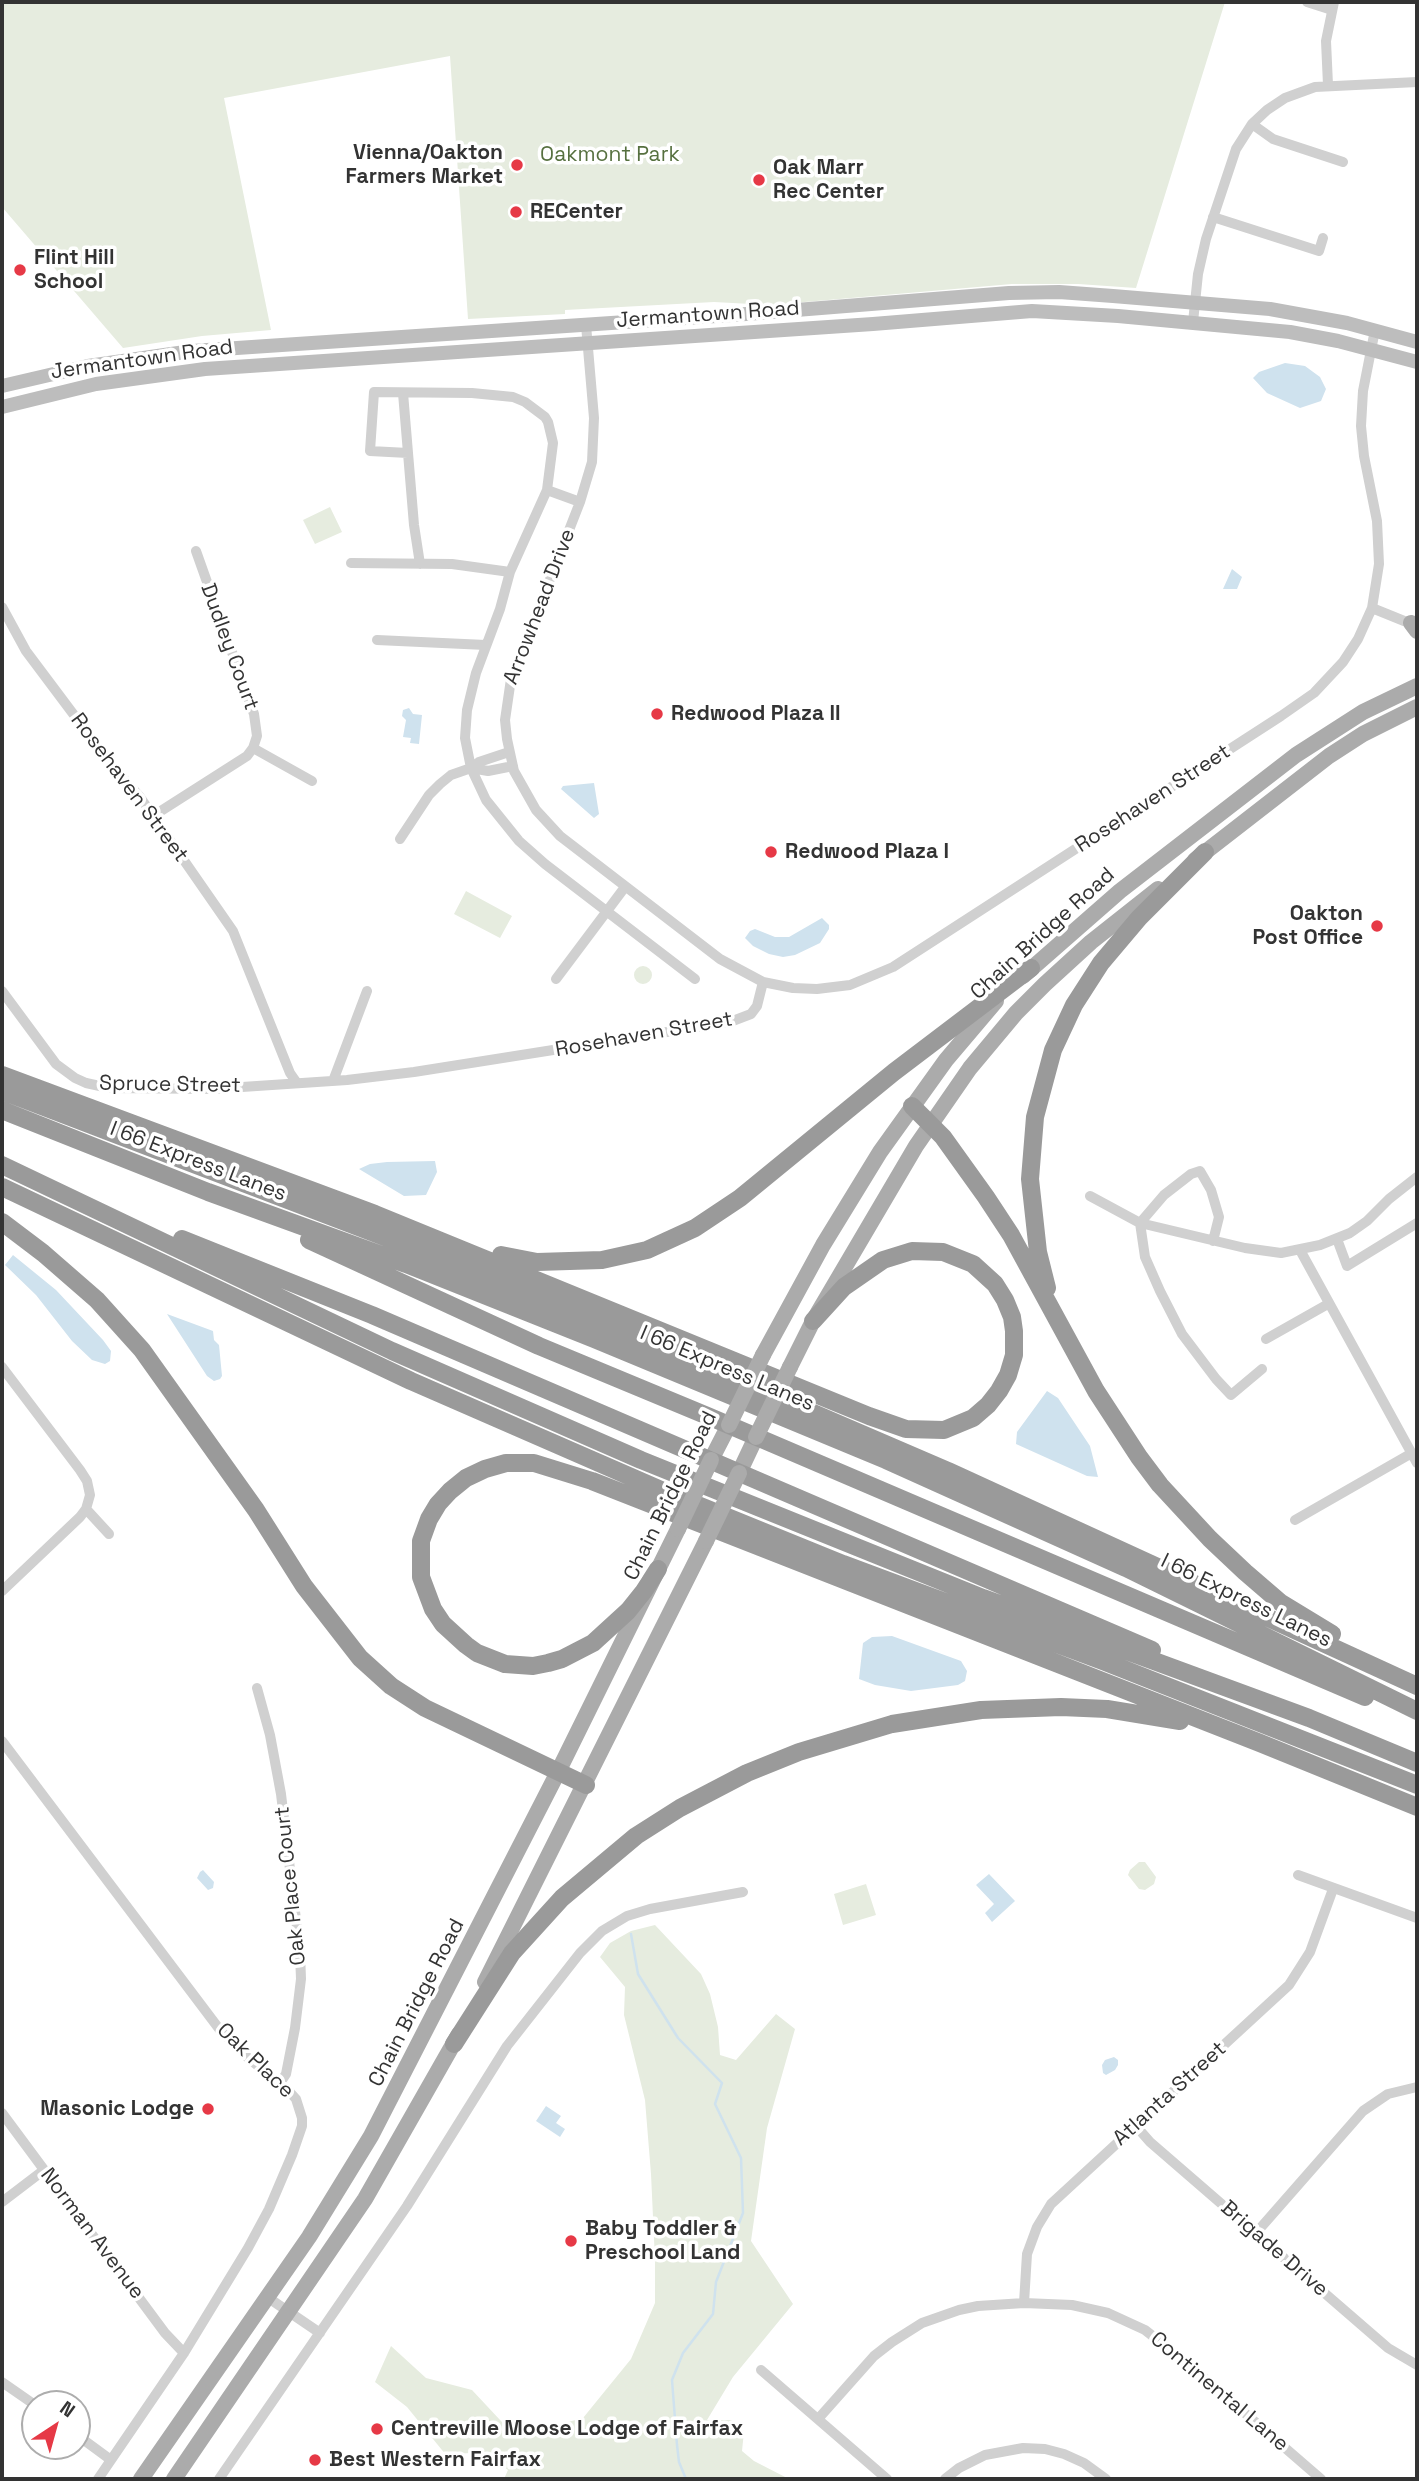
<!DOCTYPE html>
<style>
body{margin:0}
#map{position:relative;width:1419px;height:2481px;overflow:hidden;background:#fff;font-family:"Space Grotesk",sans-serif}
canvas{display:block}
.frame{position:absolute;inset:0;border:4px solid #333;pointer-events:none}
.north{position:absolute;left:21px;top:2390px;width:70px;height:70px;box-sizing:border-box;background:#fff;border:2px solid #adadad;border-radius:50%;rotate:36deg;font-size:19px;font-weight:700;line-height:28px;text-align:center;color:#333}
.north::after{content:'';display:block;margin:auto;width:24px;height:32px;background:#e63946;clip-path:polygon(50% 0,100% 100%,50% 72%,0 100%)}
</style>
<div id="map">
<canvas width="1419" height="2481"></canvas>
<div class="frame"></div>
<div class="north">N</div>
</div>
<script>
const ctx = document.querySelector('canvas').getContext('2d');
ctx.lineJoin = 'round';
function paint(path, color) { ctx.fillStyle = color; ctx.fill(path, 'evenodd'); }
const poly = rows => new Path2D(rows.map(r => 'M' + r).join(''));
function strokePath(path, color, width, dash) { ctx.strokeStyle = color; ctx.lineWidth = width; ctx.lineCap = dash ? 'butt' : 'round'; ctx.setLineDash(dash || []); ctx.stroke(path); }
function write(font, color, halo, rows, align = 'center') {
  ctx.font = font + ' "Space Grotesk",sans-serif'; ctx.lineWidth = 7; ctx.setLineDash([]); ctx.textBaseline = 'middle'; ctx.strokeStyle = halo; ctx.fillStyle = color; for (const [text, x, y, turn = 0] of rows) {
    ctx.save(); ctx.translate(x, y); ctx.rotate((+turn || 0) * Math.PI / 180); ctx.textAlign = isNaN(turn) ? turn : align; if (halo) ctx.strokeText(text, 0, 0); ctx.fillText(text, 0, 0); ctx.restore();
  }
}
paint(poly([
 [2,2,1225,2,1136,288,1078,284,1012,284,770,305,714,302,565,310,565,314,468,319,450,56,224,98,271,330,202,336,123,348,2,207],
 [330,507,342,532,315,544,303,520],
 [466,891,512,916,500,938,454,914],
 '634 975a9 9 0 1 1 18 0a9 9 0 1 1-18 0Z',
 [1139,1862,1145,1862,1156,1877,1154,1884,1145,1890,1139,1889,1128,1875,1130,1870],
 [866,1884,876,1915,843,1925,834,1894],
 [655,1925,701,1974,710,1994,718,2027,720,2055,736,2060,776,2014,795,2029,767,2128,751,2241,793,2304,733,2377,707,2420,731,2420,744,2431,742,2451,754,2461,789,2479,504,2479,508,2470,481,2452,446,2455,407,2407,375,2382,391,2346,426,2378,472,2390,515,2436,583,2418,631,2359,655,2303,655,2260,651,2174,645,2100,624,2015,625,1987,600,1957,610,1943,631,1931]
]), '#e6ecdf');
paint(poly([
 [1285,363,1305,366,1320,377,1326,389,1321,401,1300,408,1267,393,1253,378,1259,372],
 [1232,569,1242,577,1237,589,1223,589],
 [409,708,413,714,422,715,419,744,410,743,411,738,403,737,406,720,402,716,403,710],
 [594,783,599,814,594,818,561,789,563,786],
 [822,918,829,925,829,929,820,943,795,955,783,957,769,954,753,946,745,938,750,931,755,929,775,937,789,937],
 [435,1161,437,1172,426,1195,404,1196,359,1169,370,1164,387,1162],
 [13,1255,56,1290,103,1340,111,1351,110,1361,105,1364,92,1360,72,1341,36,1295,5,1265],
 [167,1314,213,1331,214,1340,219,1345,222,1376,220,1379,214,1381,207,1376],
 [1047,1391,1058,1398,1090,1446,1098,1477,1087,1476,1016,1444,1017,1432],
 [892,1636,961,1661,967,1671,965,1681,958,1685,911,1691,875,1685,859,1679,863,1643,872,1637],
 [203,1870,214,1882,213,1888,208,1890,197,1878,200,1872],
 [989,1874,1015,1901,992,1922,985,1913,994,1904,976,1885],
 [1114,2057,1118,2060,1118,2065,1115,2070,1106,2075,1103,2073,1102,2065,1105,2060],
 [546,2106,561,2116,556,2123,565,2129,560,2137,536,2121]
]), '#cfe2ee');
strokePath(poly([
 [631,1934,638,1974,678,2038,722,2083,715,2104,741,2158,743,2213,716,2282,713,2314,683,2353,672,2380,677,2445,679,2462,686,2479]
]), '#cfe2ee', 2.5);
strokePath(poly([
 [1307,2,1332,10],
 [1328,85,1326,41,1334,2],
 [1252,124,1273,139,1343,162],
 [1213,217,1319,251,1323,238],
 [1193,322,1198,274,1206,239,1236,149,1252,124,1267,110,1285,98,1315,87,1417,82],
 [586,325,594,418,592,462,580,502,511,679,505,720,507,739,514,771,536,810,560,836,720,959,763,982,793,988,817,989,850,985,893,967,1281,716,1314,693,1343,662,1358,639,1372,608,1379,564,1377,521,1364,456,1361,426,1363,391,1375,330],
 [403,393,414,525,420,564],
 [408,453,370,451,374,392,472,393,513,397,525,402,545,417,548,422,553,443,547,490,510,572,500,609,476,673,467,710,465,738,471,768,486,800,519,841,545,864,695,979],
 [547,490,580,502],
 [351,563,452,564,510,572],
 [2,607,26,651,107,759,140,797,233,931,290,1073,297,1083],
 [1372,608,1414,625],
 [377,640,486,645],
 [253,748,312,781],
 [509,752,479,762,471,768,488,771,513,766],
 [153,816,247,756,253,748,257,736,254,714,196,551],
 [400,839,429,795,440,784,451,775,471,768],
 [556,979,625,887],
 [2,991,56,1064,75,1078,86,1083,109,1088,212,1089,347,1080,414,1072,730,1022,751,1014,757,1006,763,982],
 [333,1081,367,991],
 [1090,1196,1140,1223,1245,1248,1281,1253,1320,1245,1350,1233,1367,1221,1389,1199,1417,1177],
 [1337,1239,1347,1266,1417,1223],
 [1213,1241,1219,1217,1211,1190,1200,1171,1191,1174,1164,1195,1140,1223,1145,1257,1160,1291,1182,1334,1216,1379,1231,1395,1262,1369],
 [1300,1250,1417,1463],
 [1266,1339,1328,1304],
 [2,1367,80,1470,87,1481,90,1495,86,1509,80,1517,2,1591],
 [86,1509,109,1534],
 [1295,1520,1412,1453],
 [257,1688,270,1735,281,1794,300,1953,301,1979,295,2028,286,2074,280,2083],
 [2,1741,220,2030,247,2057,286,2088,296,2099,302,2118,302,2126,292,2155,269,2209,248,2248,184,2353,98,2479],
 [1298,1875,1417,1918],
 [2,2113,165,2333,184,2353],
 [1136,2126,1150,2142,1388,2348,1417,2365],
 [2,2202,44,2170],
 [1256,2233,1363,2111,1388,2094,1417,2087],
 [267,2297,320,2333],
 [1024,2303,1027,2254,1037,2227,1051,2204,1289,1985,1310,1952,1333,1889],
 [761,2370,887,2479],
 [2,2382,35,2405],
 [818,2419,874,2356,892,2342,922,2323,959,2310,978,2306,1024,2303,1072,2305,1108,2313,1145,2330,1187,2363,1321,2479],
 [77,2435,111,2460],
 [219,2479,407,2206,507,2046,580,1953,602,1931,627,1916,650,1909,743,1892],
 [945,2479,959,2468,985,2455,1023,2448,1045,2449,1064,2454,1084,2463,1106,2479]
]), '#d0d0d0', 10);
strokePath(poly([
 [2,386,88,366,192,351,746,314,1009,293,1059,292,1113,296,1270,309,1347,323,1417,342],
 [2,407,96,384,205,369,873,324,1032,311,1118,316,1290,332,1338,341,1417,362]
]), '#bdbdbd', 14);
strokePath(poly([
 [1411,623,1417,631],
 [1195,860,1329,756,1363,734,1417,707],
 [1023,976,1120,891,1296,755,1363,712,1417,686],
 [763,1355,823,1245,880,1152,946,1060,996,1001],
 [790,1367,813,1321,916,1146,970,1068,1016,1013,1045,984,1091,942,1158,889],
 [711,1460,729,1425],
 [739,1473,756,1437],
 [485,1982,706,1541],
 [141,2479,309,2237,371,2136,558,1772,678,1529],
 [174,2479,365,2199,459,2034]
]), '#ababab', 16);
strokePath(poly([
 [2,1075,375,1214,869,1416,906,1429,944,1430,973,1418,988,1405,999,1391,1008,1375,1014,1355,1014,1331,1012,1317,1005,1300,995,1284,973,1264,943,1252,912,1251,883,1260,844,1287,813,1321],
 [2,1091,385,1237,676,1354,948,1471,1417,1686],
 [912,1106,943,1137,986,1197,1011,1235,1096,1391,1139,1457,1160,1485,1210,1539,1245,1572,1281,1603,1332,1634],
 [2,1110,208,1192,406,1264,594,1339,886,1460,1126,1568,1417,1711],
 [2,1165,392,1351,641,1460,983,1598,1309,1718,1417,1763],
 [2,1187,411,1381,661,1490,843,1564,1103,1661,1417,1785],
 [2,1222,43,1253,97,1300,142,1350,256,1510,304,1586,360,1658,391,1686,425,1708,586,1785],
 [182,1239,372,1315,1152,1650],
 [309,1240,539,1346,710,1417,1365,1697],
 [501,1255,537,1262,602,1260,647,1250,695,1228,740,1198,894,1072,1031,968],
 [1047,1288,1038,1252,1030,1179,1035,1117,1053,1050,1074,1005,1101,963,1139,918,1205,852],
 [658,1569,644,1591,628,1611,593,1643,562,1659,548,1663,533,1666,505,1664,477,1653,466,1645,443,1624,433,1609,421,1577,421,1541,429,1519,438,1504,450,1491,466,1478,485,1469,506,1463,534,1463,592,1481,1260,1743,1417,1807],
 [454,2044,512,1953,562,1898,636,1836,680,1808,747,1773,799,1752,892,1724,981,1710,1061,1707,1107,1709,1180,1721]
]), '#9a9a9a', 18);
strokePath(poly([
 [729,1425,763,1355],
 [756,1437,790,1367],
 [678,1529,711,1460],
 [706,1541,739,1473]
]), '#ababab', 16);
for (const [x, y, r, color] of [
 [517,165,7,"#e63946"],
 [759,180,7,"#e63946"],
 [516,212,7,"#e63946"],
 [20,270,7,"#e63946"],
 [657,714,7,"#e63946"],
 [771,852,7,"#e63946"],
 [1377,926,7,"#e63946"],
 [208,2109,7,"#e63946"],
 [571,2241,7,"#e63946"],
 [377,2429,7,"#e63946"],
 [315,2460,7,"#e63946"]
]) { const dot = new Path2D(); dot.arc(x, y, r, 0, 2 * Math.PI); ctx.fillStyle = color; ctx.fill(dot); strokePath(dot, '#fff', 2.5); }
write('bold 21px', '#333', '#fff', [
 ["Vienna/Oakton",503,153,"right"],
 ["Farmers Market",503,177,"right"],
 ["Oak Marr",773,168],
 ["Rec Center",773,192],
 ["RECenter",530,212],
 ["Flint Hill",34,258],
 ["School",34,282],
 ["Redwood Plaza II",671,714],
 ["Redwood Plaza I",785,852],
 ["Oakton",1363,914,"right"],
 ["Post Office",1363,938,"right"],
 ["Masonic Lodge",194,2109,"right"],
 ["Baby Toddler &",585,2229],
 ["Preschool Land",585,2253],
 ["Centreville Moose Lodge of Fairfax",391,2429],
 ["Best Western Fairfax",329,2460]
], 'left');
write('21px', '#56703f', '#fff', [
 ["Oakmont Park",610,155]
]);
write('21px', '#333', '#fff', [
 ["Jermantown Road",708,315,-4],
 ["Jermantown Road",142,360,-8],
 ["Arrowhead Drive",540,607,-69],
 ["Dudley Court",229,647,70],
 ["Rosehaven Street",129,788,53],
 ["Rosehaven Street",1153,799,-33],
 ["Chain Bridge Road",1043,934,-42],
 ["Rosehaven Street",644,1035,-10],
 ["Spruce Street",170,1085,1],
 ["I 66 Express Lanes",198,1162,21],
 ["I 66 Express Lanes",727,1369,23],
 ["Chain Bridge Road",671,1496,-64],
 ["I 66 Express Lanes",1246,1601,26],
 ["Oak Place Court",291,1886,-96],
 ["Chain Bridge Road",417,2003,-63],
 ["Oak Place",255,2061,44],
 ["Atlanta Street",1170,2094,-42],
 ["Norman Avenue",92,2234,53],
 ["Brigade Drive",1274,2249,41],
 ["Continental Lane",1219,2392,40]
]);
</script>
